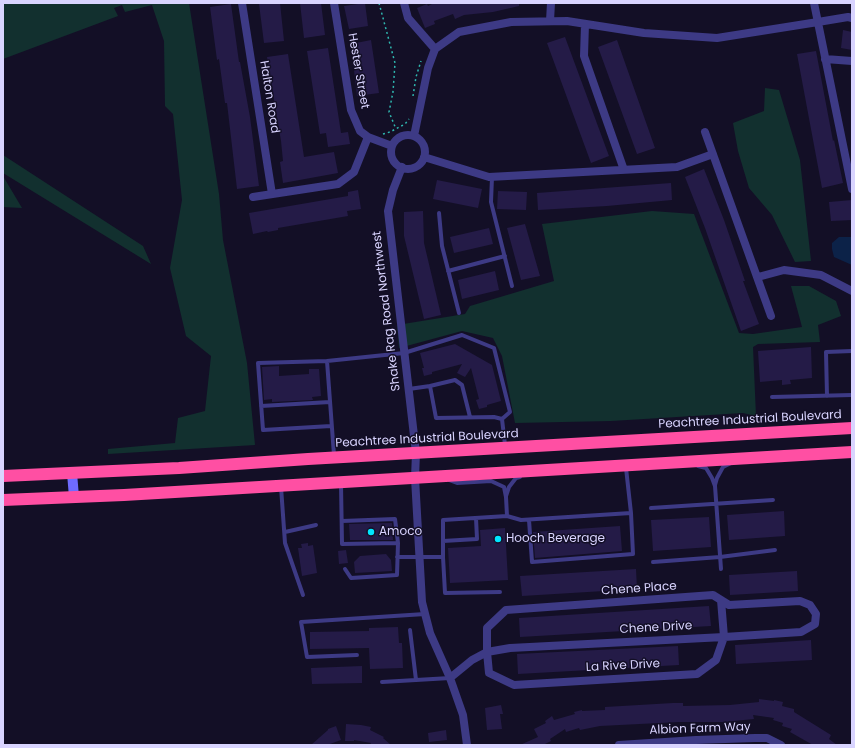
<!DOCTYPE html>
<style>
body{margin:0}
#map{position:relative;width:855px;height:748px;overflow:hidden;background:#130f26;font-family:Poppins,sans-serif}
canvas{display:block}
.frame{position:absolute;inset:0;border:4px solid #d9d4ff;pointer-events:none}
</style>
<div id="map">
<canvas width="855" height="748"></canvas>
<div class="frame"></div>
</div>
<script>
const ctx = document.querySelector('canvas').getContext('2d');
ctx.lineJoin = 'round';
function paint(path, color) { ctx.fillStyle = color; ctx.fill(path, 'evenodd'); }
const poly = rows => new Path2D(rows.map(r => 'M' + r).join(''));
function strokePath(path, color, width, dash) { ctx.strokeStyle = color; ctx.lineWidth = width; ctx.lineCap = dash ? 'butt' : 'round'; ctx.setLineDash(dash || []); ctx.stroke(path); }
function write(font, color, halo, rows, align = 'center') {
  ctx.font = font + ' Poppins,sans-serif'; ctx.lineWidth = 3; ctx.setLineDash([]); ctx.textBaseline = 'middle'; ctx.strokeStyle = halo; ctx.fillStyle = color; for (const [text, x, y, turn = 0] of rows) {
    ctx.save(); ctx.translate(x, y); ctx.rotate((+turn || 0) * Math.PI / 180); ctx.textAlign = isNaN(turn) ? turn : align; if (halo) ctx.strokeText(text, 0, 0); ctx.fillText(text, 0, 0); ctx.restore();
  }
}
paint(poly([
 [3,3,189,3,219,194,223,240,247,363,255,445,108,454,108,449,175,443,178,418,205,411,211,356,186,336,170,268,182,200,173,114,165,106,164,41,152,5,125,12,122,5,114,8,118,16,3,59],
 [765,88,779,90,800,160,811,261,795,262,772,215,749,188,738,151,733,123,764,111],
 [3,155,143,246,151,264,3,173],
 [3,176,22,208,3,207],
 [652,211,694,214,739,333,753,334,802,327,791,286,809,286,836,301,841,316,818,325,820,342,758,344,753,347,756,416,743,413,611,421,515,423,502,356,493,338,462,331,399,348,397,325,465,314,470,306,554,281,542,224]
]), '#12302f');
paint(poly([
 [839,237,852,237,852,265,834,257,832,249,832,243]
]), '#0c2248');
paint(poly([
 [267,3,280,3,284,41,264,43,259,4],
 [300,3,321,3,325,35,304,38],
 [365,3,368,26,349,29,344,6],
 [434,3,519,3,519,6,493,12,464,15,455,19,453,14,434,21,435,24,425,28,417,8,427,4,428,6],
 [231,4,239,62,240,62,250,117,259,186,237,189,227,103,225,103,219,59,217,60,210,7],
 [843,30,852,32,852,50,841,48],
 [565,37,609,156,591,163,547,43],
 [371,40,379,93,357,96,351,44],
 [617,40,655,148,637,154,598,47],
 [328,48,341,133,348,132,350,144,328,147,326,133,320,134,307,51],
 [816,51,833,141,834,140,843,183,822,188,797,54],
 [288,54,304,157,334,152,338,173,283,183,280,162,283,161,281,141,267,57],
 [704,169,724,220,745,281,743,281,759,324,741,331,705,228,685,177],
 [437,180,482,189,478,208,433,199],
 [671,183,672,200,607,206,538,210,537,193],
 [358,190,361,209,347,211,348,216,278,228,278,230,268,232,267,231,253,234,249,213,348,196,348,192],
 [498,191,527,192,526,210,497,209],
 [852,200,852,220,831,221,829,202],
 [423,211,424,243,441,315,424,319,404,236,404,212],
 [525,224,540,276,521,280,507,228],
 [489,228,493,244,454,253,450,237],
 [495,271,499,290,462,299,458,280],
 [455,344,492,365,501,401,487,405,487,407,479,409,476,400,479,399,471,368,465,377,457,373,462,364,432,372,432,374,424,376,422,368,424,368,420,353],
 [811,347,812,378,790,380,791,384,782,385,782,380,760,382,758,351],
 [279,366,279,376,309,374,309,369,319,369,321,396,312,397,313,400,272,402,272,399,264,400,262,367],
 [784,511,785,536,729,540,727,515],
 [709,517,711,547,653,551,651,520],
 [392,523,393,540,350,540,349,524],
 [620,526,622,551,535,558,533,532],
 [505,528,508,580,450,583,448,548,481,546,480,530],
 [308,543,308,546,313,545,317,573,302,576,298,548,302,548,301,544],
 [346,550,348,563,339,564,338,551],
 [386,554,391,560,392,571,355,573,354,562,360,556],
 [636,569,637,589,522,596,520,576],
 [797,571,798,591,730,595,729,575],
 [709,606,711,626,520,637,519,618],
 [398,627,399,643,402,643,403,668,370,669,369,648,310,649,310,632,369,631,369,628],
 [811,640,812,660,736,664,735,645],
 [678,646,679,665,518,674,517,654],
 [362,666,362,683,312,684,311,668],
 [759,699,774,701,774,700,783,702,782,706,794,709,794,712,831,735,829,739,837,745,813,745,790,732,792,729,782,726,783,723,773,720,774,718,753,715,754,719,724,722,679,722,600,726,580,730,579,728,566,732,565,729,550,739,551,741,543,745,520,745,538,737,534,729,546,723,545,721,552,716,554,720,575,714,574,712,582,710,582,711,605,710,605,707,673,703,683,703,683,706,730,705,759,702],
 [501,705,503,714,500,714,502,729,487,730,485,708],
 [346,724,361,725,371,727,370,730,384,737,383,738,391,745,370,745,371,743,354,740,354,741,345,741],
 [336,726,341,740,327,745,311,745,328,730,328,729],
 [446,730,447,740,429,742,428,733]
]), '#241b47');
strokePath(poly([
 [379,3,395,63,393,92,389,112,396,129],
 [413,96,416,77,421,61],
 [383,134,390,132,405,124,409,119]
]), '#2fb8b0', 1.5, [2, 3]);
strokePath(poly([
 [492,177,491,202,512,286],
 [439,213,442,246,459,313],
 [448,271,505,256],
 [327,361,258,363,263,430,331,426],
 [430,386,455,380,462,385,470,417],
 [409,389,430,386,436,418,494,417,502,419],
 [827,396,826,352,852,351],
 [772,397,852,395],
 [261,406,330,402],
 [334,455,327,361,404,353,462,335,494,348,510,412,502,419,505,445],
 [698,466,706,468,712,478,715,486,721,569],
 [449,480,457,483,491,481,504,487,506,497,507,516],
 [341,484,342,544,398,543,397,575,351,578,345,569],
 [715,485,717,478,723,467,731,463],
 [281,487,285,543,303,595],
 [506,496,509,487,516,478,520,477],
 [651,508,773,500],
 [529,520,532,562,633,554,631,513],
 [342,521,395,519,398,543],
 [285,532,316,525],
 [443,541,477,539,476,518],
 [397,557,443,557,443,520,507,516,521,520,631,513,626,468],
 [443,557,445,593,500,592],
 [653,562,720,557,775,550],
 [410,630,416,680],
 [357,655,307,657,301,622,425,614],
 [382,682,450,678]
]), '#3d3a85', 4);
strokePath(poly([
 [242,3,272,194],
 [334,3,351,110,360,131,368,137,392,146],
 [404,3,408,18,435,49],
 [814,3,852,189],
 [550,21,551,3],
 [585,24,584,56,624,170],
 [825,59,852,61],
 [705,132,771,316],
 '391 152a17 17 0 1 1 34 0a17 17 0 1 1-34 0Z',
 [414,136,428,68,435,49,459,32,511,22,567,21,644,33,717,38,818,22,848,17,852,18],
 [424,157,489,177,677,167,713,154],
 [402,167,393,190,388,211,416,453,415,478,422,602,430,633,450,678,463,715,467,745],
 [253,197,338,184,354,172,368,137],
 [758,277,784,270,821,275,852,291],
 [450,678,472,660,487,652,510,648,724,637,801,632,815,624,816,614,810,605,800,601,729,605,713,595,506,610,487,628,487,652,489,673,514,685,697,674,716,660,724,637,721,600],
 [619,745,696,740,755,738,767,738,781,745]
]), '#3d3a85', 8);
strokePath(poly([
 [72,473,74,497]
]), '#6f6bff', 10);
strokePath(poly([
 [3,476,179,468,308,459,852,428],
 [3,500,124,495,852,452]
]), '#ff4fa3', 12);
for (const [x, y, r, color] of [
 [371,532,4,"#00e5ff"],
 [498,539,4,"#00e5ff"]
]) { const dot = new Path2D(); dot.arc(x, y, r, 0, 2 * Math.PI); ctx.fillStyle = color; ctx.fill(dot); strokePath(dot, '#130f26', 1.5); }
write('12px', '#d9d4ff', '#130f26', [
 ["Hester Street",358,71,80],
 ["Halton Road",269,97,81],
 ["Shake Rag Road Northwest",387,311,-97],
 ["Peachtree Industrial Boulevard",750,420,-3],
 ["Peachtree Industrial Boulevard",427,439,-3],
 ["Chene Place",639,589,-4],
 ["Chene Drive",656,628,-3],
 ["La Rive Drive",623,666,-3],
 ["Albion Farm Way",700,729,-2]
]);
write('12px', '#d9d4ff', '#130f26', [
 ["Amoco",379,532],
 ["Hooch Beverage",506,539]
], 'left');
</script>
